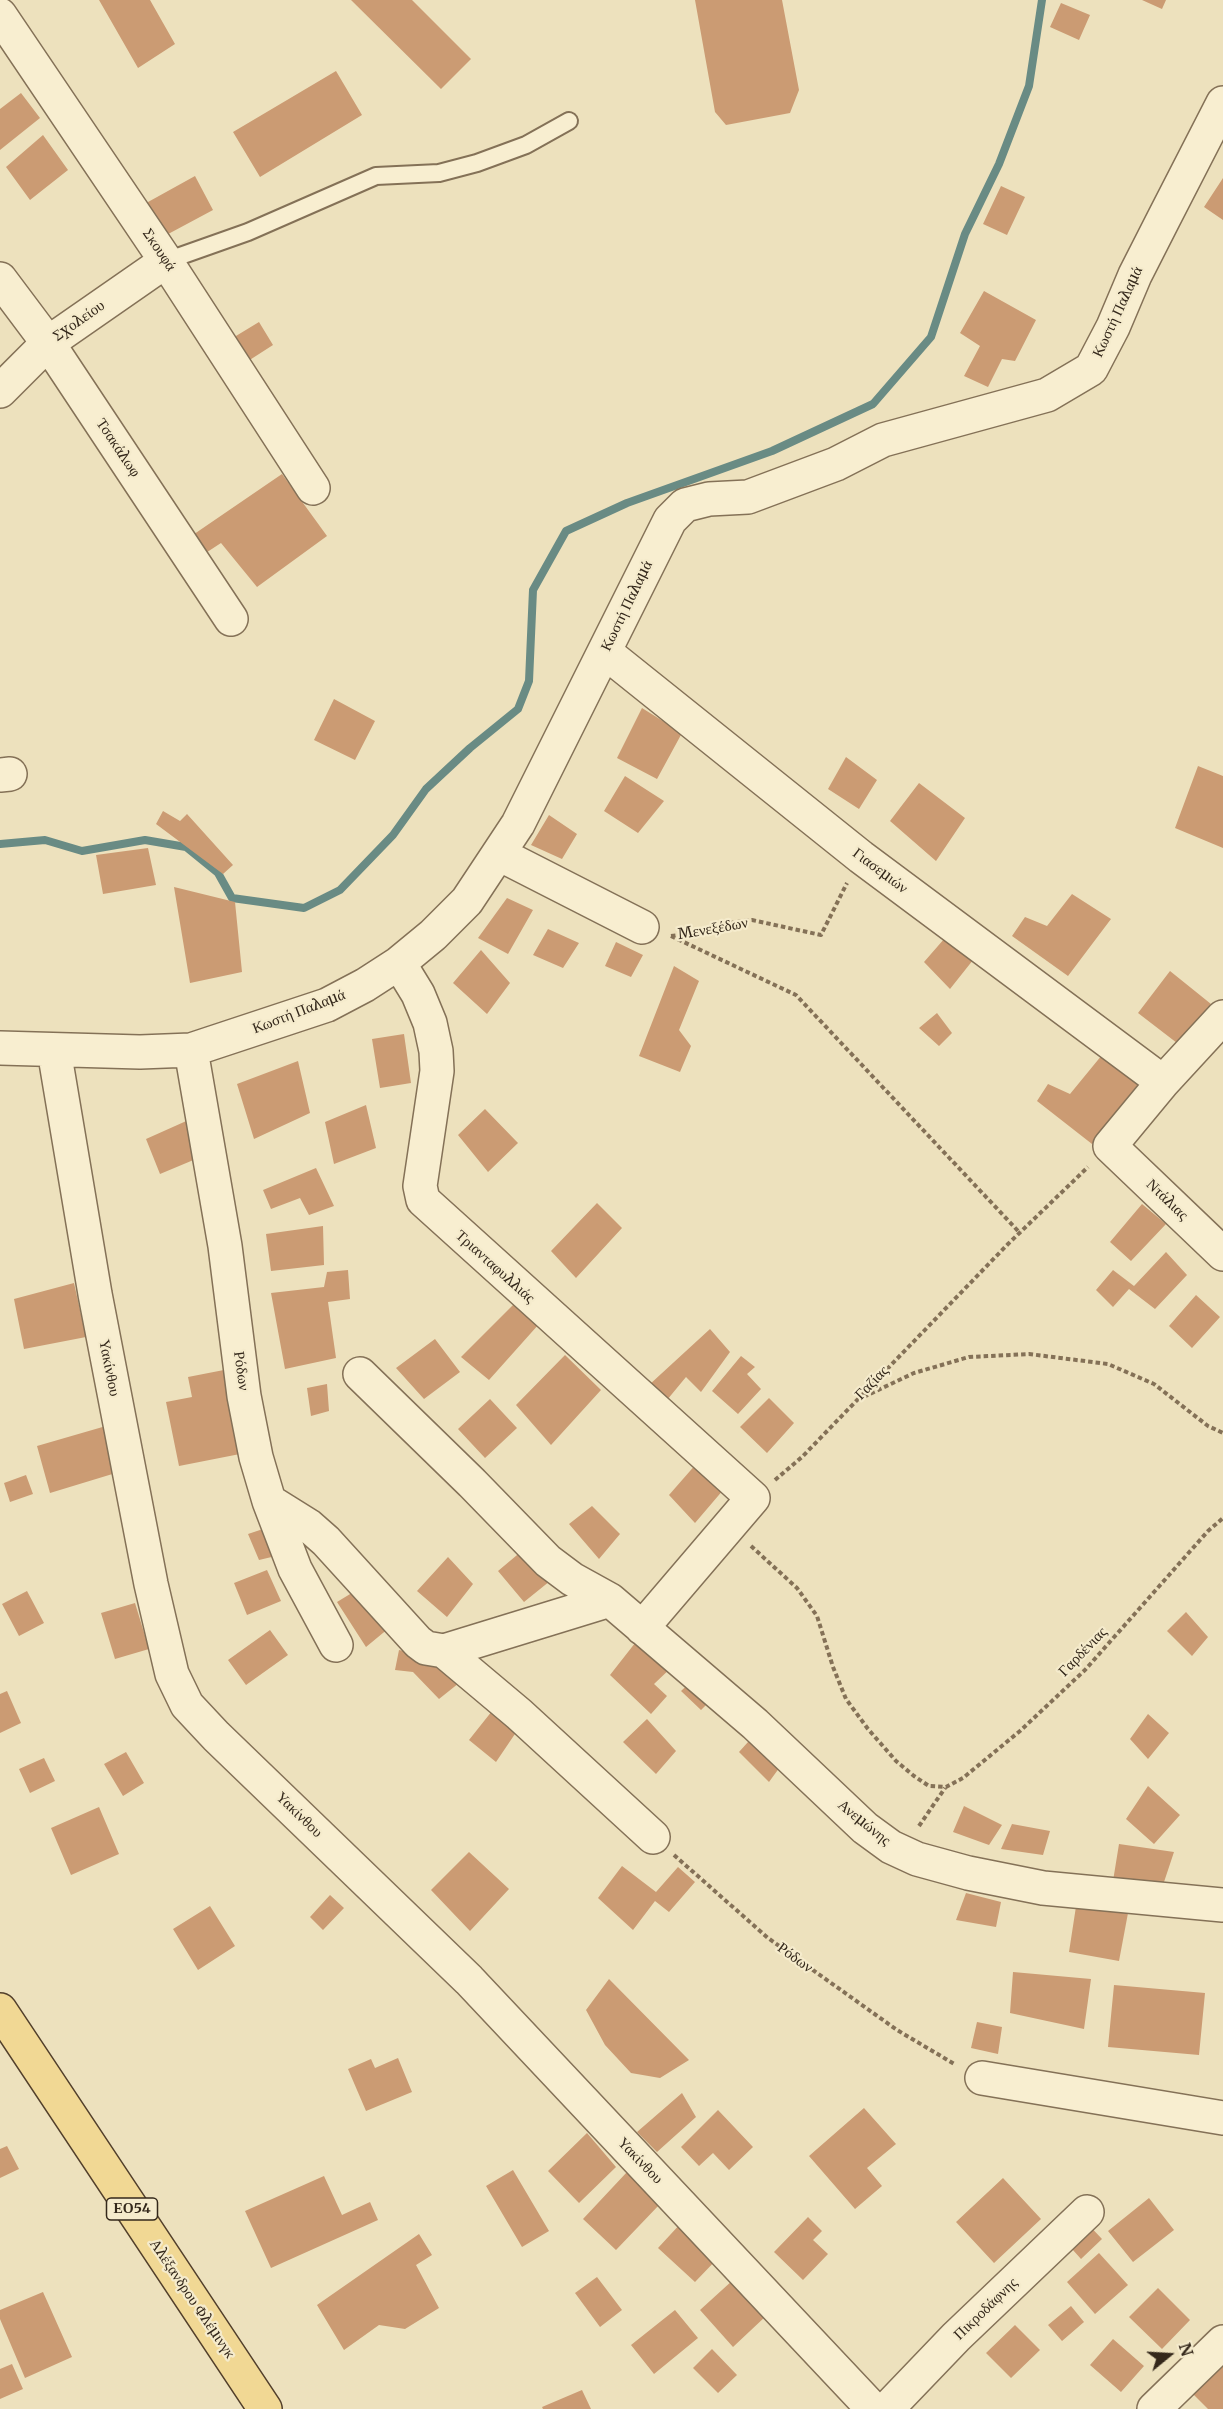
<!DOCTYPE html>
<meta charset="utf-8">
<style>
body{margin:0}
#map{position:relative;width:1223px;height:2409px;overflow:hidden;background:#ede1bd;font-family:Merriweather,serif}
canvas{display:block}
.north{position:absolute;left:1139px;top:2325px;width:60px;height:60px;-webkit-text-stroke:4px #f5ebcc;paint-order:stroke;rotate:72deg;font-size:16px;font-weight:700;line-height:24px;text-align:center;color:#34281b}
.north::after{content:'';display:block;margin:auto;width:21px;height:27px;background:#34281b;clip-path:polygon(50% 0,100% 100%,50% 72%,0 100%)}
</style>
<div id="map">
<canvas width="1223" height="2409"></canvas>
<div class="north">N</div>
</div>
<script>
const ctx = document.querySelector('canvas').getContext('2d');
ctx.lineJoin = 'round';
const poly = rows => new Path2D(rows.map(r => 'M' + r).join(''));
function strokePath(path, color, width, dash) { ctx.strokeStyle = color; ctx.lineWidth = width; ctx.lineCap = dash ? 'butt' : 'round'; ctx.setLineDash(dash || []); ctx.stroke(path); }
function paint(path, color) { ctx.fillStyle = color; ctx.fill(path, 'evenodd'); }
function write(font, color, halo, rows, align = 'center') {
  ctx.font = font + ' Merriweather,serif'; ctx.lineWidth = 4.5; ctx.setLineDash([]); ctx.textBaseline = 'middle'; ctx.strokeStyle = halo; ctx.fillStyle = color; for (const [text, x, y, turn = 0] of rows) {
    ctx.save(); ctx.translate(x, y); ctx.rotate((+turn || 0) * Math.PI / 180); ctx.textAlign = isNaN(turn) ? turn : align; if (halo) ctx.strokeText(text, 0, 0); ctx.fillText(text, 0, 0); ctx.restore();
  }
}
strokePath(poly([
 [0,844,45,840,82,851,145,840,186,847,218,873,232,898,304,908,340,890,393,835,426,789,470,748,518,709,529,681,533,590,566,531,627,503,772,451,873,404,931,337,965,234,999,164,1029,86,1042,0]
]), '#698b84', 8);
paint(poly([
 [99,0,150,0,175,44,138,68],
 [351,0,412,0,471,59,441,89],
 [695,0,782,0,799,90,790,113,726,125,715,112],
 [1142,0,1166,0,1162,9],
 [1061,3,1090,15,1079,40,1050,27],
 [336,71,362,115,260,177,233,132],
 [21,93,40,118,0,150,0,109],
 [43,135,68,170,30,200,6,167],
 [195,176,213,210,157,240,139,207],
 [1223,178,1223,220,1204,207],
 [1001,186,1025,197,1007,235,983,224],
 [984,291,1036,320,1015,361,1002,359,988,387,964,376,980,346,960,333],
 [259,322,273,345,245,363,231,339],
 [282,474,327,536,257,587,221,543,198,558,184,541],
 [334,699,375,721,355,760,314,740],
 [642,708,682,733,657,779,617,758],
 [846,757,877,780,859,809,828,789],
 [1198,766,1223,776,1223,848,1175,828],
 [625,776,664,801,638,833,604,811],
 [919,783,965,818,936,861,890,821],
 [163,811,180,821,187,814,233,865,223,874,156,824],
 [549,815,577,834,562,859,531,845],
 [148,848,156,885,103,894,96,855],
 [174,887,235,902,242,972,190,983],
 [1072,894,1111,919,1068,976,1012,936,1025,917,1047,926],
 [507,898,533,910,508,954,478,938],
 [548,929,579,943,563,968,533,955],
 [951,931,977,955,950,989,924,962],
 [616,942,643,955,631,977,605,966],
 [481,950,510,983,487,1014,453,983],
 [674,966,699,981,679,1030,691,1046,680,1072,639,1056],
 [1170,971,1211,1004,1177,1043,1138,1013],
 [937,1013,952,1033,939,1046,919,1028],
 [404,1034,411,1083,380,1088,372,1039],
 [1102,1055,1139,1083,1092,1144,1037,1101,1048,1084,1070,1094],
 [298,1061,310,1113,254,1139,237,1084],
 [366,1105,376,1148,334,1164,325,1122],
 [485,1109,518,1143,488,1172,458,1135],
 [193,1118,203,1156,160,1174,146,1139],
 [316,1168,334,1206,309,1215,300,1198,271,1209,263,1190],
 [597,1203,622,1228,576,1278,551,1251],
 [1142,1204,1166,1224,1131,1261,1110,1242],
 [323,1226,324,1265,271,1271,266,1234],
 [1166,1252,1187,1275,1155,1309,1129,1289,1113,1307,1096,1290,1113,1270,1134,1286],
 [348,1270,350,1299,328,1302,336,1358,285,1369,271,1293,324,1287,327,1272],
 [74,1283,86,1337,24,1349,14,1299],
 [1196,1295,1220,1317,1192,1348,1169,1326],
 [517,1301,539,1324,489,1380,461,1357],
 [710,1329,730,1352,701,1392,686,1377,667,1400,649,1385],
 [435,1339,460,1372,424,1399,396,1368],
 [565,1355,601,1390,551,1445,516,1405],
 [741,1356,755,1367,747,1374,761,1389,738,1414,712,1391],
 [229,1369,245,1453,179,1466,166,1402,192,1397,188,1377],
 [327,1384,329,1411,311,1416,307,1388],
 [769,1398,794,1423,767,1453,740,1427],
 [490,1399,517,1428,485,1458,458,1429],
 [106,1426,119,1472,50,1493,37,1446],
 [697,1463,724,1489,695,1523,669,1495],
 [26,1475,33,1494,10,1502,4,1483],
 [592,1506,620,1534,599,1559,569,1524],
 [269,1527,280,1555,259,1560,248,1534],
 [523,1550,550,1581,524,1602,498,1571],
 [448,1557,473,1584,447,1617,417,1591],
 [267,1570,281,1601,247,1615,234,1583],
 [360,1588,389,1628,366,1647,337,1602],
 [27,1591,44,1623,19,1636,2,1604],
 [135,1603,149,1649,115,1659,101,1613],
 [1186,1612,1208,1637,1192,1656,1167,1631],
 [270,1630,288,1655,246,1685,228,1660],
 [639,1638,673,1666,654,1684,667,1696,651,1714,610,1675],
 [399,1650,426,1656,459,1683,439,1699,413,1672,395,1670],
 [693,1680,713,1698,701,1710,681,1691],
 [7,1691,21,1723,0,1733,0,1694],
 [496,1706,519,1728,496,1762,469,1740],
 [1148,1714,1169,1733,1148,1759,1130,1739],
 [647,1719,676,1751,656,1774,623,1742],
 [757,1732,785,1760,769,1782,739,1752],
 [126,1752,144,1783,123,1796,104,1764],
 [44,1758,55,1781,30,1793,19,1769],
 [1148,1786,1180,1815,1154,1844,1126,1819],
 [964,1806,1002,1825,989,1845,953,1832],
 [99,1807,119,1854,71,1875,51,1828],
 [1012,1824,1050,1831,1043,1855,1001,1849],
 [1119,1844,1174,1852,1162,1888,1113,1881],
 [469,1852,509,1889,470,1931,431,1890],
 [622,1866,656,1892,678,1867,695,1882,669,1912,655,1901,633,1930,598,1898],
 [966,1893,1001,1902,996,1927,956,1920],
 [330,1895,344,1908,323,1930,310,1917],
 [1077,1900,1128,1913,1119,1961,1069,1952],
 [210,1906,235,1946,198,1970,173,1929],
 [1013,1972,1091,1979,1084,2029,1010,2013],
 [609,1979,689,2060,660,2078,631,2073,605,2045,586,2010],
 [1114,1985,1205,1993,1199,2055,1108,2047],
 [977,2022,1002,2027,998,2054,971,2048],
 [398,2058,412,2092,366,2111,348,2069,371,2059,375,2068],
 [682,2093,696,2117,657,2152,637,2132],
 [864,2108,896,2144,867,2168,882,2186,855,2209,809,2156],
 [718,2110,753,2147,729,2170,713,2153,699,2166,681,2147],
 [587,2133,616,2167,579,2203,548,2171],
 [7,2146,19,2169,0,2178,0,2149],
 [513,2170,549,2231,522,2247,486,2186],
 [627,2172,660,2204,616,2250,583,2219],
 [324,2176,342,2215,370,2202,378,2220,271,2268,245,2211],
 [1003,2178,1041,2219,994,2263,956,2222],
 [1149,2198,1174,2230,1133,2262,1108,2231],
 [808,2217,822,2231,813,2240,828,2254,803,2280,774,2252],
 [1084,2220,1102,2239,1081,2259,1064,2240],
 [682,2222,719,2257,695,2282,658,2248],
 [419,2234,432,2255,416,2265,439,2308,405,2329,379,2325,344,2350,317,2305],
 [1099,2253,1128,2285,1095,2314,1067,2282],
 [597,2277,622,2310,600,2327,575,2293],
 [733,2280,766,2316,733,2347,700,2310],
 [1158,2288,1190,2320,1162,2349,1129,2317],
 [43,2292,72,2357,25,2378,0,2319,0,2310],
 [1071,2306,1084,2322,1062,2341,1048,2325],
 [675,2310,698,2338,654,2374,631,2345],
 [1015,2325,1040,2350,1011,2378,986,2353],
 [1113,2339,1144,2366,1121,2392,1090,2365],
 [712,2349,737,2375,718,2393,693,2368],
 [1223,2361,1223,2409,1208,2409,1187,2388],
 [12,2364,23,2389,0,2399,0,2369],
 [582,2390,591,2409,543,2409,542,2407]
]), '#cb9b73');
const service = poly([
 [166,261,248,232,376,176,439,173,477,163,526,145,569,121]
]);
const minor = poly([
 [0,15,166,261,313,488],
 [0,279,48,343,231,619],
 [0,391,48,343,166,261],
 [605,652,861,857,1163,1082],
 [0,775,10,774],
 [499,854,642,927],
 [399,963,418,994,430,1023,436,1051,437,1071,420,1186,423,1200,753,1498,642,1628],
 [1223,1017,1163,1082,1110,1146,1223,1254],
 [0,1048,140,1052,191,1050,327,1005,365,985,399,963,433,935,467,901,518,824,670,520,685,505,709,499,748,497,836,464,883,440,1047,395,1091,369,1113,327,1135,275,1164,218,1223,103],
 [54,1050,95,1294,151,1584,172,1674,187,1705,216,1736,469,1980,873,2409],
 [191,1050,225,1246,244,1396,256,1457,269,1501,309,1526,326,1541,418,1642,426,1648,444,1651,610,1600],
 [360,1374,472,1483,548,1561,572,1579,610,1600,755,1724,865,1828,891,1847,917,1859,968,1873,1043,1888,1223,1905],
 [269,1501,295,1569,336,1645],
 [444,1651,519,1714,653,1837],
 [982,2078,1223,2118],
 [887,2409,956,2337,1087,2212],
 [1154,2409,1223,2342]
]);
const primary = poly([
 [0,2010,265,2409]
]);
strokePath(service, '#847157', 20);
strokePath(minor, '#847157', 36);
strokePath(primary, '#523f2b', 36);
strokePath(poly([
 [671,936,796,995,1020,1233],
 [671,936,698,933,729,923,752,920,821,935,847,883],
 [857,1400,914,1373,969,1357,1029,1354,1108,1364,1154,1384,1208,1426,1223,1433],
 [775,1480,802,1457,1008,1244,1088,1167],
 [751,1546,797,1588,817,1616,833,1667,846,1699,868,1729,896,1761,914,1776,929,1786,946,1787,963,1778,1020,1731,1085,1670,1208,1531,1223,1518],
 [919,1826,945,1788],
 [674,1855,768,1938,897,2030,956,2065]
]), '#847157', 4, [4.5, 3]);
strokePath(service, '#f8eed0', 16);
strokePath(minor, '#f8eed0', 33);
strokePath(primary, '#f1d894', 33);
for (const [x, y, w] of [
 [132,2209,51]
]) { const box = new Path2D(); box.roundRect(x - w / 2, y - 11, w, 22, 4.5); ctx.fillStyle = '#f5ebcc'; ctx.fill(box); strokePath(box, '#34281b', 1.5); }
write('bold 14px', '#34281b', null, [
 ["ΕΟ54",132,2209]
]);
write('15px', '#34281b', '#f5ebcc', [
 ["Σκουφά",159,250,56],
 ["Κωστή Παλαμά",1118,312,-65],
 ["Σχολείου",79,321,-35],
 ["Τσακάλωφ",118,448,56],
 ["Κωστή Παλαμά",627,606,-64],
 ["Γιασεμιών",880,871,37],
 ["Μενεξέδων",713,929,-10],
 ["Κωστή Παλαμά",299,1012,-21],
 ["Ντάλιας",1167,1200,44],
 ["Τριανταφυλλιάς",495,1267,42],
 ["Υακίνθου",109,1368,79],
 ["Ρόδων",241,1371,82],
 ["Γαζίας",872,1383,-46],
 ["Γαρδένιας",1083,1652,-46],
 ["Υακίνθου",299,1815,44],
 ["Ανεμώνης",864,1823,39],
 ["Ρόδων",795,1958,36],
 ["Υακίνθου",640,2161,46],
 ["Αλέξανδρου Φλέμινγκ",192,2299,56],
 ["Πικροδάφνης",986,2309,-44]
]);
</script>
